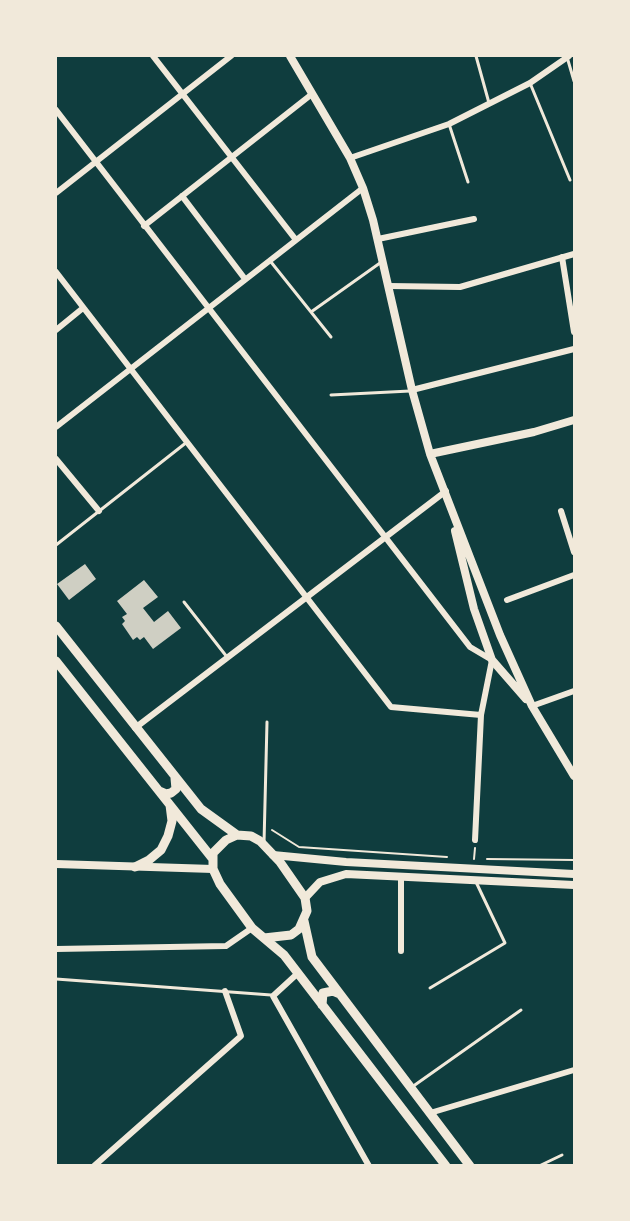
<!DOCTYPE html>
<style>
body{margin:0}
#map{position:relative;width:630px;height:1221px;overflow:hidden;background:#0f3d3e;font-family:"PT Sans",sans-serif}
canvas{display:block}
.frame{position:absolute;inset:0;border:57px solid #f1e9da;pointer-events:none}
</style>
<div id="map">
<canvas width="630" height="1221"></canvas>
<div class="frame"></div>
</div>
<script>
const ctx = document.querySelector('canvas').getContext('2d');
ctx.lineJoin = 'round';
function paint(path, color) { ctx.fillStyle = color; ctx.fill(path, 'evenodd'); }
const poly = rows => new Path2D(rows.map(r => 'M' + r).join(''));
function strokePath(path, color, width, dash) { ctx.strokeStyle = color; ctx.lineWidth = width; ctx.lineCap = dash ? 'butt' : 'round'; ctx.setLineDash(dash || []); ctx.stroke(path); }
paint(poly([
 [85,564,96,579,69,600,57,584],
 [144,580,158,597,143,608,154,622,168,611,181,628,153,649,144,637,140,640,137,637,133,640,122,624,125,621,122,617,127,614,117,601]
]), '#cfcfc3');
strokePath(poly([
 [272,830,299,847,447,857],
 [474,859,475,848],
 [487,859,574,860]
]), '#f1e9da', 2);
strokePath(poly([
 [476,56,489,103],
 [567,57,574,81],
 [530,83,570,180],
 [449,124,468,182],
 [271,262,331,337],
 [311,312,380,263],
 [331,395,410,391],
 [56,545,187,442],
 [184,602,227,657],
 [264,843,267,722],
 [56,979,271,995],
 [430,988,505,943,476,882],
 [412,1087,521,1010],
 [539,1166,562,1155]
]), '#f1e9da', 3);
strokePath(poly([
 [153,56,296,240],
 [56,110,470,647,492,660,481,715,475,840],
 [350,158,449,124,530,83,569,56],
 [56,193,231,56],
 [182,196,245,279],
 [144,226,312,94],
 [378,239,474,219],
 [562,257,574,332],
 [56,272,391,707,481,715],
 [389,286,460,287,574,254],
 [56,330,83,308],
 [412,390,574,349],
 [56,427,363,188],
 [56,459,99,511],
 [561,511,574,552],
 [507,600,574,575],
 [532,706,574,691],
 [135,728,446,491],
 [401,877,401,951],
 [56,949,226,946,252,928],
 [297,974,273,996,369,1166],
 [430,1113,574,1070],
 [94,1166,241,1036,225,991]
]), '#f1e9da', 6);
strokePath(poly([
 [290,56,350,158,363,188,373,220,412,390,430,454,500,635,532,706,574,776],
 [430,454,534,432,574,420],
 [455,531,474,609,492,660,526,699],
 [56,864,213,869]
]), '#f1e9da', 8);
strokePath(poly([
 [273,855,346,862,574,874],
 [305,898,320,882,346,874,574,885]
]), '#f1e9da', 8);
strokePath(poly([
 [56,626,201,809,237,835],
 [56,661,212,858],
 [159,791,166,794,171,793,176,789,175,778],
 [135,867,149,860,161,850,168,836,172,821,170,805],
 [304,921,312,957,470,1166],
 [264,938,291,935,299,929,307,911,305,898,280,862,260,841,251,836,237,835,226,840,213,853,213,869,220,884,252,928,284,955,446,1166],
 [322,1005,323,993,333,991,340,994]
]), '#f1e9da', 9);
</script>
